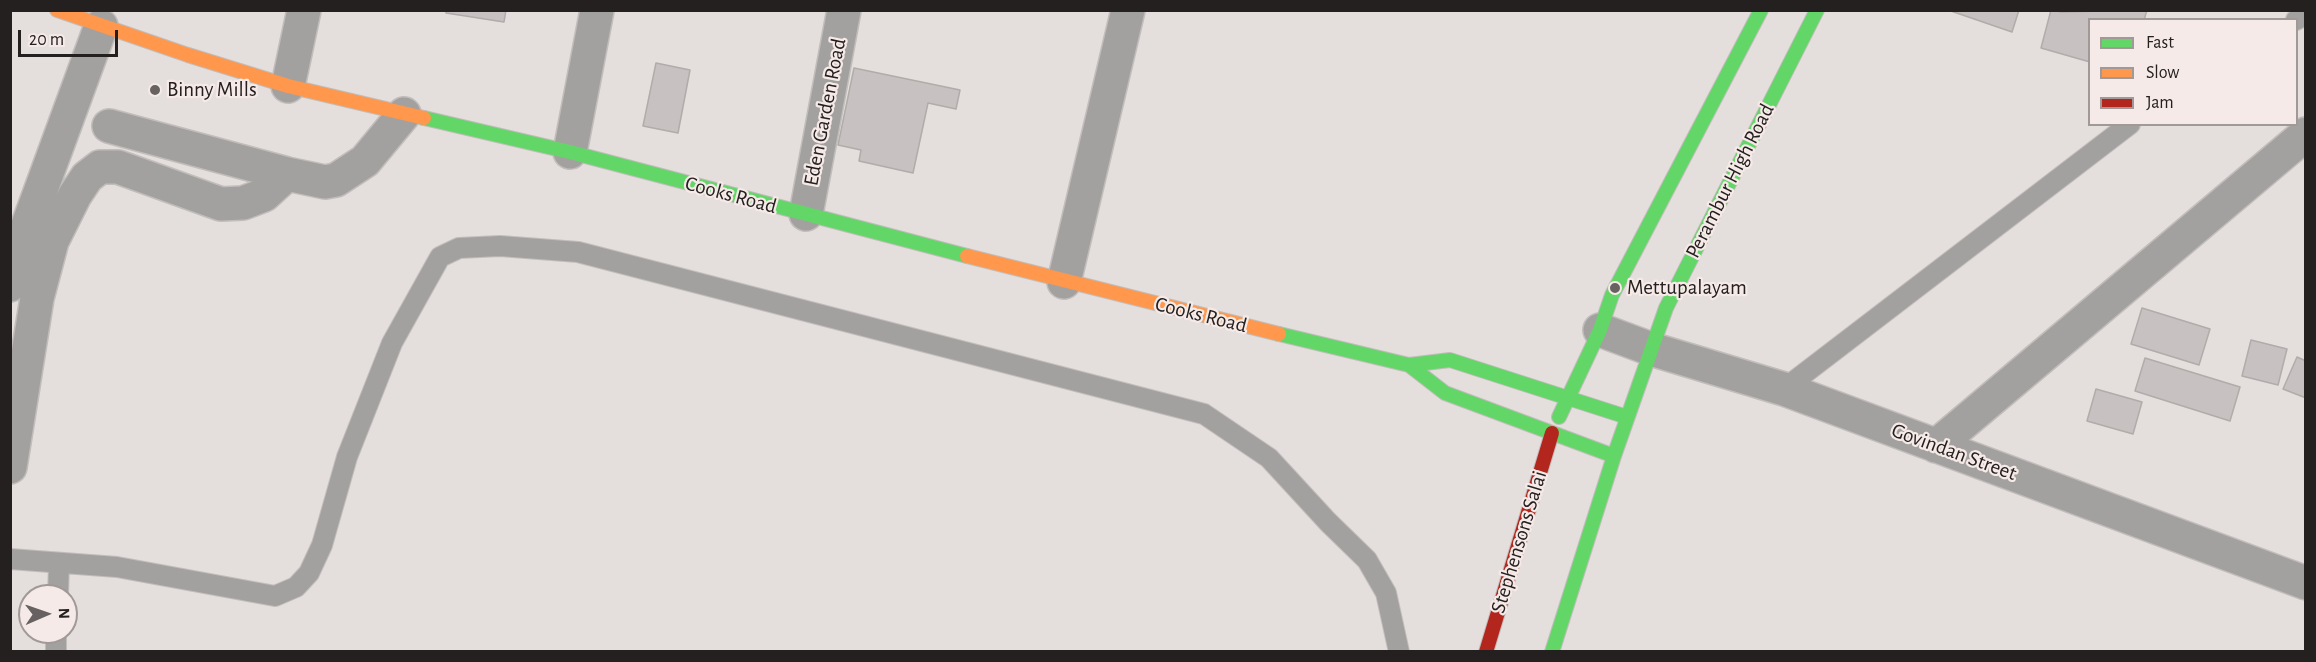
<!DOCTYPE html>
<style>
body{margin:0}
#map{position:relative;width:2316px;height:662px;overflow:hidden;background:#e4dedc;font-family:"Alegreya Sans",sans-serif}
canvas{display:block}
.frame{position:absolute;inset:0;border:12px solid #24201f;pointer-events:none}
.legend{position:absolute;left:2088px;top:18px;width:210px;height:108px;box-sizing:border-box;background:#f5eae7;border:2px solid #a19997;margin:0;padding:8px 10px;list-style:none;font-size:18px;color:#24201f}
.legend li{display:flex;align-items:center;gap:12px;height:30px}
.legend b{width:30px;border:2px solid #a19997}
.north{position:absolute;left:18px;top:584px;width:60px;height:60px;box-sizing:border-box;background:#f5eae7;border:2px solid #a19997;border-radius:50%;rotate:88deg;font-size:16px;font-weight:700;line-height:24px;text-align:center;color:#24201f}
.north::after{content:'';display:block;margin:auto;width:21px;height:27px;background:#676261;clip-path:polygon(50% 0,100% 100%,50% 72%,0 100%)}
.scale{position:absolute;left:18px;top:30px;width:100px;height:27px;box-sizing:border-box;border:3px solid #24201f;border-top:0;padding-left:8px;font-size:18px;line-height:21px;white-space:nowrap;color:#24201f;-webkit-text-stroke:4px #f5eae7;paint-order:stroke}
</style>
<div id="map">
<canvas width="2316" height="662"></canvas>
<div class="frame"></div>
<ul class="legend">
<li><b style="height:8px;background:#63d668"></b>Fast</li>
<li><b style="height:8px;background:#ff974d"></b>Slow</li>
<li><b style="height:8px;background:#b3261e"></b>Jam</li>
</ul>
<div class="north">N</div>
<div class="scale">20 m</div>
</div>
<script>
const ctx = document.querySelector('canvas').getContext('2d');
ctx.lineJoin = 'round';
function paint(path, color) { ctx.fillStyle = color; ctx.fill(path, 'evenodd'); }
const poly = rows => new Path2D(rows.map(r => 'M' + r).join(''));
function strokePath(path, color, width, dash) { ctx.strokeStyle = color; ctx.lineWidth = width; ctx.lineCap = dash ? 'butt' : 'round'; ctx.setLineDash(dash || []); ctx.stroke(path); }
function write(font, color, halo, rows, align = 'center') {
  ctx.font = font + ' "Alegreya Sans",sans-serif'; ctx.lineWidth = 4.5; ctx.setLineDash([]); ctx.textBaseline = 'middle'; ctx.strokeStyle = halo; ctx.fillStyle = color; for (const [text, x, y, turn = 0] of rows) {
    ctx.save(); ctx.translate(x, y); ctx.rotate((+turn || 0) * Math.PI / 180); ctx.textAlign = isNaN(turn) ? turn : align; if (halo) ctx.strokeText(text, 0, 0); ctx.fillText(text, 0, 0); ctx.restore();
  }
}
const building = poly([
 [446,10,506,10,504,22,446,13,446,10],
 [1948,10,2019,10,2012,32,1948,10],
 [2051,10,2061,12,2147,10,2144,20,2090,20,2090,62,2041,48,2051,10],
 [656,63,690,70,678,133,643,126,656,63],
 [854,68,960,90,956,109,928,103,913,173,859,161,861,150,838,145,854,68],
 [2142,308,2210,329,2199,365,2131,344,2142,308],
 [2251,340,2287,349,2278,385,2242,376,2251,340],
 [2297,357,2306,361,2306,398,2283,389,2297,357],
 [2145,358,2240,387,2230,421,2135,391,2145,358],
 [2096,389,2142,402,2133,434,2087,421,2096,389]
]);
paint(building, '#c7c2c1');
strokePath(building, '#b0acaa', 1.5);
const lane = poly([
 [2296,20,2306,14],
 [1784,389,2130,124],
 [10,559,117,567,275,596,296,587,309,573,322,545,347,457,392,343,440,257,459,248,500,246,578,252,1204,414,1269,458,1328,522,1367,560,1386,593,1399,652],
 [58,596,59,563],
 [56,652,56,632]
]);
const street = poly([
 [288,86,304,10],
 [109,126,287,174,325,182,336,180,365,161,404,114],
 [570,152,597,10],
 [806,214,844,10],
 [1064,282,1128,10],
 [10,285,17,255,101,26],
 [1600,330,1651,349,1784,389,2306,583],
 [1936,446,2306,134],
 [10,467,37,298,52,241,75,195,87,177,100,167,118,167,221,204,243,203,264,195,287,174]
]);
const fast = poly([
 [424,118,570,152,967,256],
 [1279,334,1409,365,1450,360,1627,417],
 [1409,365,1445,393,1614,456,1666,308,1817,10],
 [1559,417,1600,330,1612,295,1761,10],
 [1552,652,1614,456]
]);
const slow = poly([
 [57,10,188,55,288,86,424,118],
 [967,256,1279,334]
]);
const jam = poly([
 [1486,652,1552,433]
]);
strokePath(lane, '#c1bdbb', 22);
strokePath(street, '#c1bdbb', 36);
strokePath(fast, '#c1bdbb', 16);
strokePath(slow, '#c1bdbb', 16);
strokePath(jam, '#c1bdbb', 16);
strokePath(lane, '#a3a1a0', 20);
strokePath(street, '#a3a1a0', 33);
strokePath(fast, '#63d668', 14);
strokePath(slow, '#ff974d', 14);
strokePath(jam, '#b3261e', 14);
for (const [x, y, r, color] of [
 [155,90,6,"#676261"],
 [1615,288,6,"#676261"]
]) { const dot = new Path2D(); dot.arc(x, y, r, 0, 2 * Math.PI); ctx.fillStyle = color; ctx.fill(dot); strokePath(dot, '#f5eae7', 2); }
write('21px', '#24201f', '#f5eae7', [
 ["Binny Mills",167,90],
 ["Mettupalayam",1627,288]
], 'left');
write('21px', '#24201f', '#f5eae7', [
 ["Eden Garden Road",825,112,-79],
 ["Perambur High Road",1730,181,-63],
 ["Cooks Road",731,195,15],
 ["Cooks Road",1201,315,14],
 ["Govindan Street",1954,452,20],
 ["Stephensons Salai",1519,542,-73]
]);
</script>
